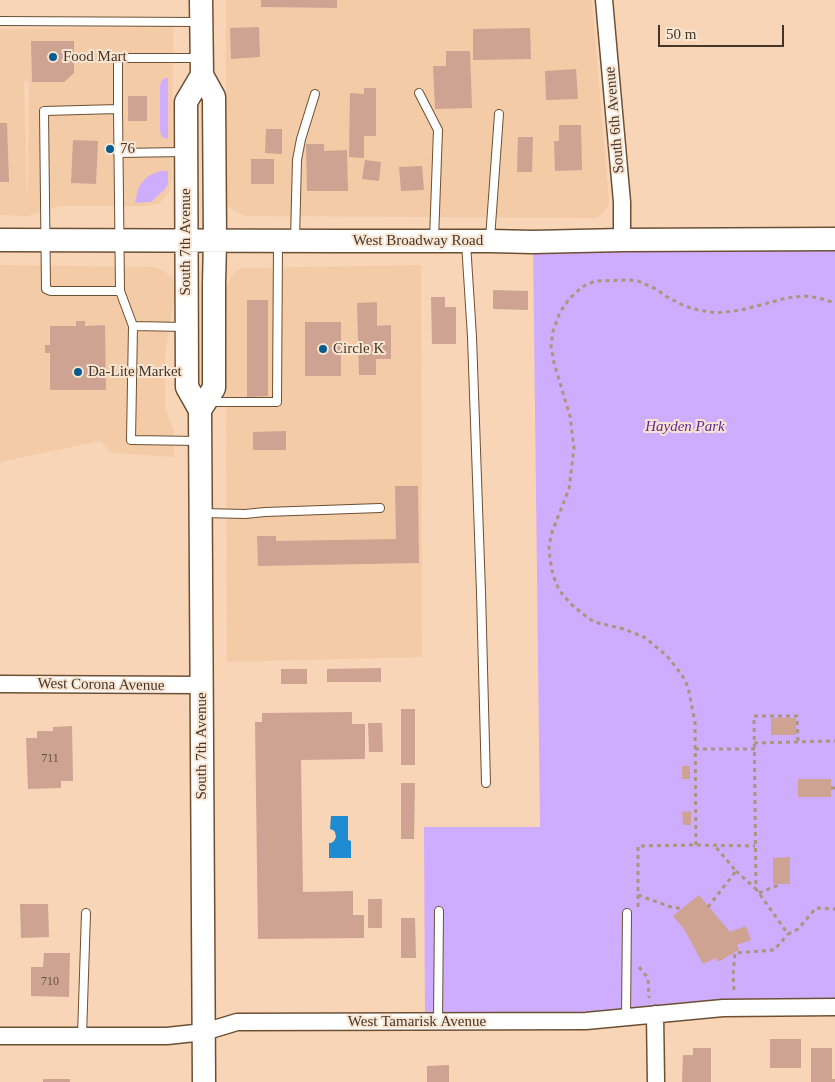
<!DOCTYPE html>
<style>
body{margin:0}
#map{position:relative;width:835px;height:1082px;overflow:hidden;background:#f8d5b6;font-family:Georgia,serif}
canvas{display:block}
.scale{position:absolute;left:658px;top:25px;width:126px;height:22px;box-sizing:border-box;border:2px solid #44372a;border-top:0;padding-left:6px;font-size:15px;line-height:18px;white-space:nowrap;color:#44372a;-webkit-text-stroke:4px #fae5d2;paint-order:stroke}
</style>
<div id="map">
<canvas width="835" height="1082"></canvas>
<div class="scale">50 m</div>
</div>
<script>
const ctx = document.querySelector('canvas').getContext('2d');
ctx.lineJoin = 'round';
function paint(path, color) { ctx.fillStyle = color; ctx.fill(path, 'evenodd'); }
const poly = rows => new Path2D(rows.map(r => 'M' + r).join(''));
function strokePath(path, color, width, dash) { ctx.strokeStyle = color; ctx.lineWidth = width; ctx.lineCap = dash ? 'butt' : 'round'; ctx.setLineDash(dash || []); ctx.stroke(path); }
function write(font, color, halo, rows, align = 'center') {
  ctx.font = font + ' Georgia,serif'; ctx.lineWidth = 4; ctx.setLineDash([]); ctx.textBaseline = 'middle'; ctx.strokeStyle = halo; ctx.fillStyle = color; for (const [text, x, y, turn = 0] of rows) {
    ctx.save(); ctx.translate(x, y); ctx.rotate((+turn || 0) * Math.PI / 180); ctx.textAlign = isNaN(turn) ? turn : align; if (halo) ctx.strokeText(text, 0, 0); ctx.fillText(text, 0, 0); ctx.restore();
  }
}
paint(poly([
 [226,0,592,0,609,202,608,207,597,218,245,216,236,212,228,206,226,198],
 [173,27,172,179,169,193,160,203,147,206,60,206,28,216,0,215,0,29],
 [24,81,29,82,28,194,27,194],
 [0,265,155,267,164,271,173,279,176,285,174,301,165,355,165,407,174,432,174,457,112,453,100,441,0,462],
 [421,265,422,657,227,662,226,289,230,279,237,270,244,268]
]), '#f4cba7');
paint(poly([
 [166,78,168,78,168,139,162,137,160,131,160,85,162,80],
 [160,171,168,171,168,184,165,189,151,202,135,203,138,189,143,181,150,175],
 [835,240,835,1008,425,1022,424,827,540,827,533,242]
]), '#cfadfe');
paint(poly([
 [331,816,348,816,348,840,351,841,351,858,329,858,329,843,331,843,334,841,336,837,335,832,333,830,330,829]
]), '#1f8cd1');
paint(poly([
 [261,0,337,0,337,8,261,7],
 [259,27,260,57,231,59,230,28],
 [530,28,531,59,473,60,473,29],
 [31,41,74,41,74,73,64,82,32,82],
 [446,51,470,51,472,108,435,109,433,66,446,66],
 [576,69,578,99,546,100,545,71],
 [364,88,376,88,376,136,364,136,364,158,349,157,350,93,364,94],
 [128,96,147,96,147,121,128,121],
 [0,123,7,123,9,182,0,182],
 [559,125,581,125,582,170,555,171,554,141,559,141],
 [266,129,282,129,282,154,265,153],
 [518,137,533,137,532,172,517,172],
 [73,140,98,141,96,184,71,183],
 [306,144,324,144,324,151,347,150,348,191,307,191],
 [251,159,274,159,274,184,251,184],
 [365,160,381,162,379,181,362,179],
 [422,166,424,190,401,191,399,167],
 [493,290,528,291,528,310,493,309],
 [431,297,445,297,445,307,456,307,456,344,432,344],
 [247,300,268,300,268,396,247,397],
 [377,302,377,326,391,325,391,359,376,359,376,375,359,375,357,303],
 [76,321,85,321,85,326,105,325,106,390,50,390,50,353,45,353,45,345,50,345,50,326,76,326],
 [305,322,341,322,341,376,305,376],
 [286,431,286,450,253,450,253,432],
 [395,486,418,486,419,563,258,566,257,536,276,536,276,541,396,539],
 [381,668,381,682,327,682,327,669],
 [281,669,307,669,307,684,281,684],
 [401,709,415,709,415,765,401,765],
 [352,712,352,724,365,724,365,759,301,760,303,892,353,891,353,915,364,915,364,938,258,939,255,722,262,722,262,713],
 [771,718,796,718,796,735,771,735],
 [368,723,382,723,383,752,369,752],
 [72,726,73,781,61,781,61,788,28,789,26,738,37,738,37,731,53,731,53,727],
 [682,766,690,766,690,779,682,779],
 [798,779,831,779,831,797,798,797],
 [401,783,415,783,414,839,401,839],
 [691,811,691,825,683,825,682,812],
 [790,857,790,884,773,884,773,858],
 [699,895,730,932,746,926,751,940,737,945,739,950,718,962,716,958,703,964,684,929,673,916],
 [368,899,382,899,382,928,368,928],
 [20,904,48,904,49,937,21,938],
 [401,918,415,918,416,958,401,958],
 [44,953,70,953,69,997,31,996,31,967,43,967],
 [770,1039,801,1039,801,1068,770,1068],
 [693,1048,711,1048,711,1082,682,1082,683,1055,693,1055],
 [811,1048,832,1048,832,1079,835,1079,835,1082,811,1082],
 [449,1065,449,1082,427,1082,427,1066],
 [43,1079,70,1079,70,1082,43,1082]
]), '#cea392');
const lane = poly([
 [0,21,200,22],
 [419,93,438,130,434,239],
 [118,109,120,291],
 [118,153,184,152],
 [295,239,297,160,301,139,315,94],
 [490,239,499,114],
 [466,243,472,337,481,592,486,783],
 [133,326,186,327],
 [210,402,277,402,278,243],
 [199,441,131,440,133,326,120,291,51,291,46,289,44,111,118,109,118,58,200,58],
 [203,513,245,514,265,512,380,508],
 [626,1018,627,913],
 [438,1021,439,911],
 [82,1036,86,913]
]);
const street = poly([
 [604,0,622,202,622,240],
 [0,684,202,685],
 [655,1014,656,1082],
 [0,1036,167,1036,204,1032,237,1022,586,1021,723,1008,835,1007]
]);
const secondary = poly([
 [202,75,186,102,187,387,200,410,204,1082],
 [0,240,338,241,490,241,533,242,622,240,835,239],
 [200,410,214,388,214,284,215,241,214,97,202,75,201,0]
]);
strokePath(lane, '#6d5034', 10);
strokePath(street, '#6d5034', 19);
strokePath(secondary, '#6d5034', 25);
strokePath(poly([
 [798,741,797,716,754,716,756,889,788,934,798,929,816,908,835,909],
 [754,743,835,741],
 [695,749,755,749],
 [831,788,835,788],
 [696,845,695,722,688,687,682,675,667,656,644,637,624,629,594,622,583,614,572,605,559,590,553,575,550,559,549,546,552,532,569,489,574,448,570,416,554,363,551,346,553,331,560,312,570,298,582,287,595,281,629,280,638,281,656,289,667,297,685,306,698,310,717,313,741,310,787,298,804,296,819,298,835,303],
 [736,871,756,889],
 [759,893,781,884],
 [638,895,671,907,684,909],
 [638,907,638,846,696,845,755,846],
 [708,907,736,871,715,846],
 [639,967,648,978,649,998],
 [734,990,733,975,735,953,774,950,788,934]
]), '#ad947c', 3, [4, 4]);
strokePath(lane, '#fff', 8);
strokePath(street, '#fff', 16);
strokePath(secondary, '#fff', 22);
for (const [x, y, r, color] of [
 [53,57,5,"#065c8e"],
 [110,149,5,"#065c8e"],
 [323,349,5,"#065c8e"],
 [78,372,5,"#065c8e"]
]) { const dot = new Path2D(); dot.arc(x, y, r, 0, 2 * Math.PI); ctx.fillStyle = color; ctx.fill(dot); strokePath(dot, '#fae5d2', 2); }
write('12px', '#665244', null, [
 ["711",50,759],
 ["710",50,982]
]);
write('15px', '#44372a', '#fae5d2', [
 ["Food Mart",63,57],
 ["76",120,149],
 ["Circle K",333,349],
 ["Da-Lite Market",88,372]
], 'left');
write('15px', '#44372a', '#fae5d2', [
 ["South 6th Avenue",615,120,-95],
 ["West Broadway Road",418,241],
 ["South 7th Avenue",186,242,-90],
 ["West Corona Avenue",101,685,1],
 ["South 7th Avenue",202,746,-90],
 ["West Tamarisk Avenue",417,1022]
]);
write('italic 15px', '#612996', '#fae5d2', [
 ["Hayden Park",685,427]
]);
</script>
